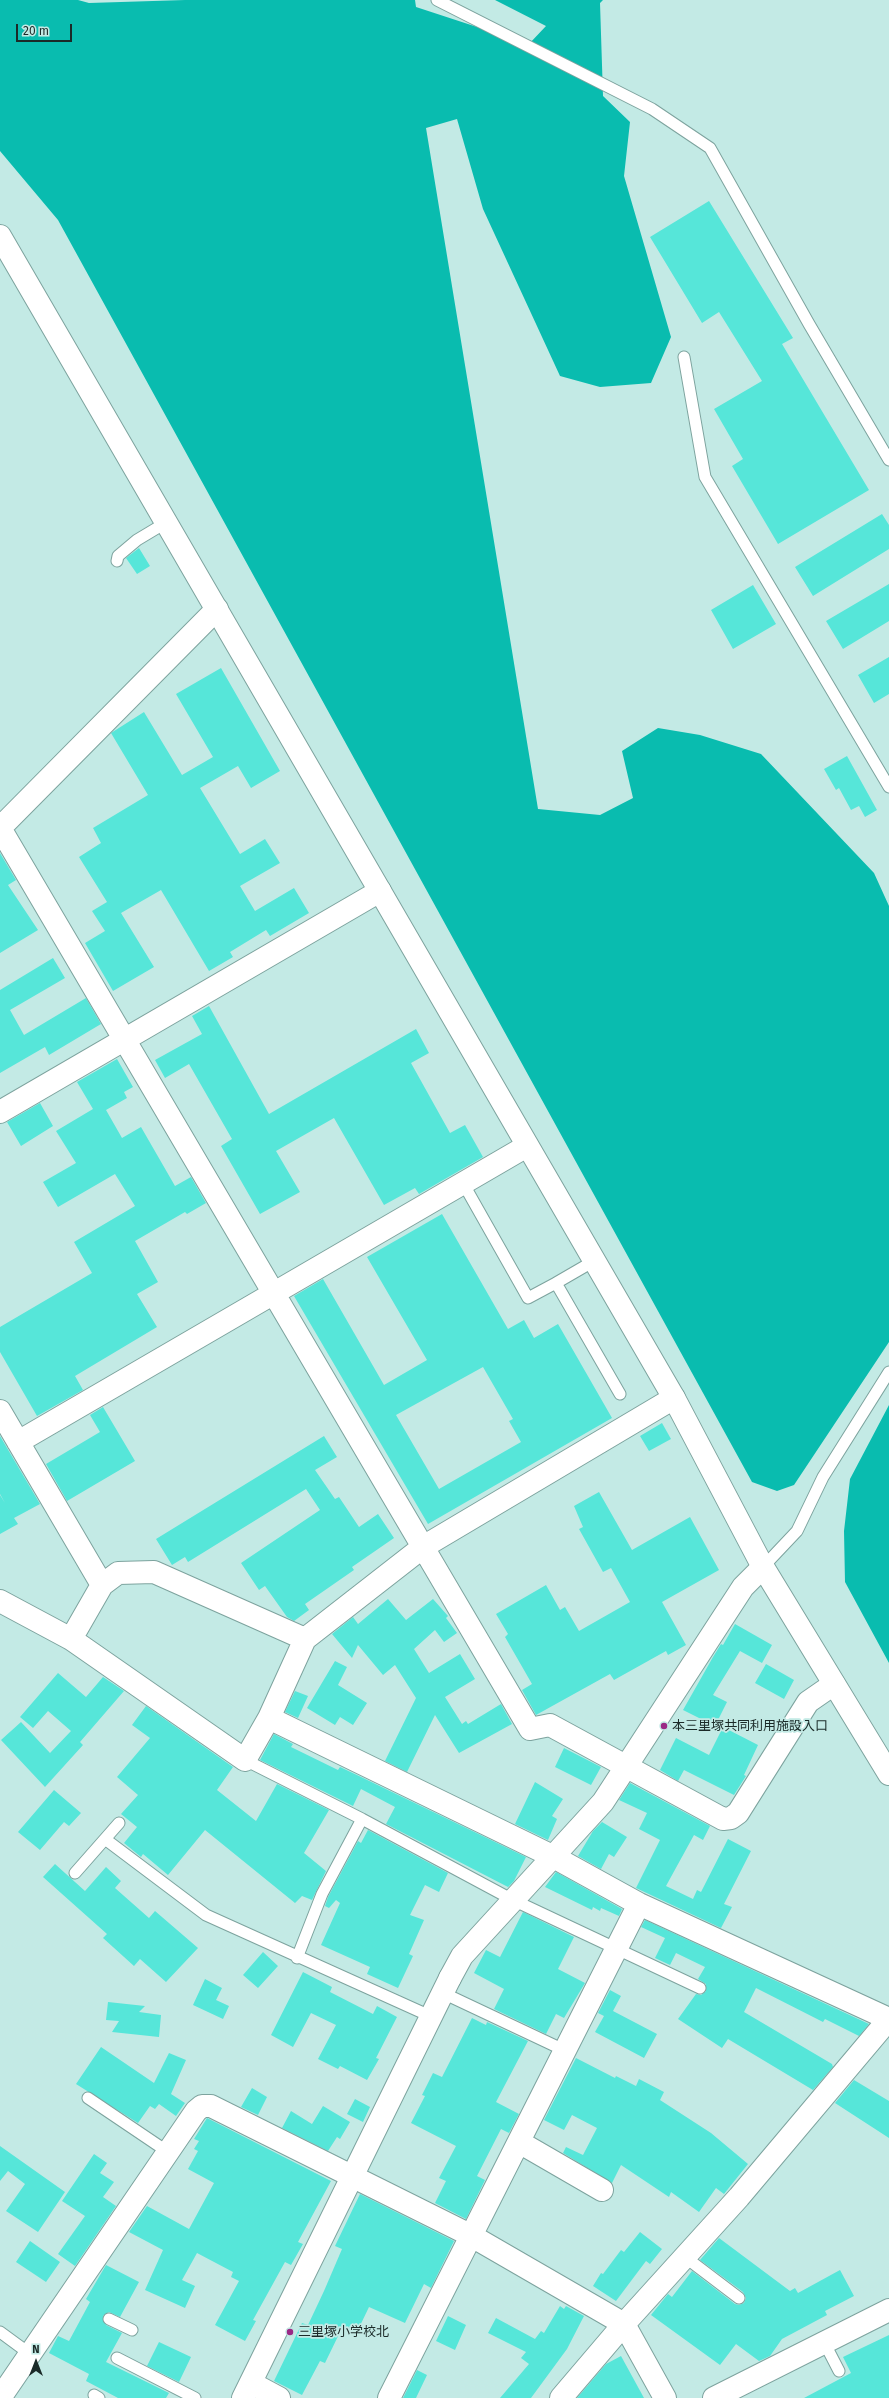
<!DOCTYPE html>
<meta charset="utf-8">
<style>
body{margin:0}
#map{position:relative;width:889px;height:2398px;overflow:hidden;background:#c3eae5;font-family:"Fira Sans",sans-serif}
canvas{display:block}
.north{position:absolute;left:16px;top:2342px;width:40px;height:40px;-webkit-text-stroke:3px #c3eae5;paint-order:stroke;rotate:0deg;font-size:11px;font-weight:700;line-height:16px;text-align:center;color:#1b2a28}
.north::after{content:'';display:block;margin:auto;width:14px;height:18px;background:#1b2a28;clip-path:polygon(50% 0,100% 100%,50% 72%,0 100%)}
.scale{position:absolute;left:16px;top:24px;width:56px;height:18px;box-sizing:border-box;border:2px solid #1b2a28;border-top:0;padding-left:5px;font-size:12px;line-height:14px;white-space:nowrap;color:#1b2a28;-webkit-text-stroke:3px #c3eae5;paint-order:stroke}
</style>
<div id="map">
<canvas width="889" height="2398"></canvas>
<div class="north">N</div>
<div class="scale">20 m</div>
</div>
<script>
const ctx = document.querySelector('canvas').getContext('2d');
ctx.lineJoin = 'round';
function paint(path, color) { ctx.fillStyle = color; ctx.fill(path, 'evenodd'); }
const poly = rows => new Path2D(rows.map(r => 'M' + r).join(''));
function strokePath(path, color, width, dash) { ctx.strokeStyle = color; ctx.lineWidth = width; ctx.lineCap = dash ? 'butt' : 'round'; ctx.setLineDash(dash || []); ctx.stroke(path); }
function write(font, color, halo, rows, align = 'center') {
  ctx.font = font + ' "Fira Sans","Noto Sans JP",sans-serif'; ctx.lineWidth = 3.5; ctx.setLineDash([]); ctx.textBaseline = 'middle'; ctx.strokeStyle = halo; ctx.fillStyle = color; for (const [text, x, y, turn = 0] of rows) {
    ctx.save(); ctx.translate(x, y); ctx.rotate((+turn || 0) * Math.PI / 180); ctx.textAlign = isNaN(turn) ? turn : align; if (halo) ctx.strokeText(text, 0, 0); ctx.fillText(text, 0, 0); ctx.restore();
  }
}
paint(poly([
 [0,0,78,0,89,3,185,0,415,0,416,7,529,44,546,26,495,0,603,0,600,3,603,96,630,122,624,176,671,337,651,383,600,387,560,376,483,209,457,119,426,128,538,809,600,815,633,798,622,751,658,728,700,735,761,754,874,873,889,906,889,1342,794,1485,777,1491,752,1482,58,220,0,151],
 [889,1405,889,1663,845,1582,844,1531,850,1479]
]), '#09bcaf');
paint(poly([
 [709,201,793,338,782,344,869,490,778,544,732,466,743,459,714,409,762,381,719,312,702,323,650,237],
 [882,514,889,525,889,549,813,596,795,567],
 [139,548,150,566,137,574,126,558],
 [889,584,889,621,843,649,826,621],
 [753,585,776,624,733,649,711,610],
 [889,657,889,694,874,703,858,675],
 [221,668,280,771,251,788,238,766,200,788,240,854,265,839,280,863,240,886,255,911,294,888,309,913,270,936,266,930,230,952,233,957,209,971,161,890,121,913,154,967,113,991,85,943,105,931,92,911,107,902,79,857,101,843,93,828,148,795,111,733,144,712,182,775,213,757,176,694],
 [847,756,877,810,865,817,859,806,851,810,839,788,836,790,824,769],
 [0,853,16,880,8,885,38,930,0,953],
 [53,958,65,978,10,1010,24,1035,86,998,101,1024,49,1055,45,1047,0,1073,0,990],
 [209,1006,269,1114,416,1029,429,1053,411,1063,450,1133,465,1125,483,1157,419,1194,415,1188,384,1205,334,1118,276,1151,300,1192,260,1214,221,1146,232,1139,189,1064,165,1078,155,1060,202,1034,192,1016],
 [117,1059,133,1087,124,1092,127,1098,106,1110,122,1138,141,1127,175,1186,191,1177,206,1203,187,1214,185,1212,135,1241,158,1282,137,1294,157,1327,75,1376,83,1390,37,1416,0,1352,0,1327,92,1273,74,1242,135,1206,115,1174,58,1207,43,1182,76,1163,56,1131,93,1109,77,1082],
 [40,1103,53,1126,21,1146,7,1122],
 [442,1214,508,1329,524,1320,534,1338,558,1324,612,1418,428,1524,294,1296,323,1279,384,1385,427,1360,367,1257],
 [483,1367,513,1419,509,1421,521,1442,439,1489,396,1415],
 [103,1407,135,1461,67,1501,46,1464,100,1432,90,1415],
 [662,1423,671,1439,649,1451,640,1436],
 [0,1436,40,1504,14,1518,18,1524,0,1534,0,1495,5,1503,0,1494],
 [324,1436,337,1457,315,1470,335,1499,339,1497,359,1527,378,1514,394,1538,352,1567,354,1570,305,1604,309,1610,294,1621,287,1617,265,1586,259,1590,241,1563,320,1510,306,1489,188,1562,185,1557,172,1565,156,1539],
 [599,1492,632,1550,690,1517,719,1570,662,1602,686,1645,668,1655,666,1651,614,1680,610,1674,536,1715,522,1690,532,1684,505,1637,508,1634,496,1614,546,1585,560,1610,565,1607,579,1631,630,1602,611,1568,603,1572,579,1529,583,1527,574,1506],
 [388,1599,406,1620,433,1599,448,1616,446,1618,457,1633,444,1642,435,1630,414,1649,429,1673,460,1654,475,1679,445,1697,462,1724,466,1721,468,1724,501,1704,512,1724,459,1753,435,1715,407,1772,385,1761,416,1698,395,1665,383,1675,358,1645,352,1658,332,1634,353,1617,358,1624],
 [735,1624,772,1645,762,1663,740,1651,713,1695,727,1702,715,1726,683,1710,713,1657,721,1644,723,1645],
 [335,1661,347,1667,338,1685,367,1703,353,1725,340,1717,335,1725,307,1708],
 [766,1664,794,1680,784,1699,755,1683],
 [58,1673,86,1697,103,1677,124,1691,80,1742,83,1745,45,1787,1,1740,21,1722,50,1753,71,1731,48,1711,33,1728,20,1717],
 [295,1691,308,1696,298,1718,285,1712],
 [146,1706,233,1767,217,1790,256,1821,277,1784,329,1810,304,1853,326,1871,312,1900,302,1896,295,1903,205,1830,168,1875,143,1854,141,1857,124,1843,137,1827,121,1814,138,1795,117,1777,150,1738,132,1725],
 [723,1727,758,1745,744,1775,746,1776,734,1795,684,1770,678,1781,660,1770,676,1738,709,1755],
 [274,1734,293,1744,291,1747,338,1770,340,1767,359,1776,526,1857,514,1881,508,1887,386,1824,395,1807,361,1789,353,1806,260,1760],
 [564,1748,601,1767,591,1785,555,1767],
 [535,1782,563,1799,552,1816,557,1819,548,1840,515,1824],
 [630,1783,710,1826,703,1840,694,1835,666,1886,693,1899,697,1890,701,1892,728,1839,751,1851,724,1904,732,1907,721,1928,636,1888,660,1840,639,1829,647,1813,619,1800],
 [54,1790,81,1813,69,1826,64,1822,40,1850,18,1832],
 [602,1822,627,1837,614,1857,609,1854,601,1869,578,1856,593,1831],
 [368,1830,448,1873,439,1892,425,1885,410,1915,424,1920,409,1954,413,1956,398,1988,367,1974,370,1967,321,1945,340,1903,336,1900,329,1908,325,1906,328,1897,358,1841,361,1843],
 [55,1864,85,1891,106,1867,121,1881,115,1888,149,1918,155,1911,198,1948,166,1982,140,1959,134,1966,103,1938,107,1934,43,1877],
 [556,1872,622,1909,619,1916,601,1908,600,1911,593,1907,592,1910,545,1887],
 [523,1912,574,1937,558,1969,585,1983,564,2018,556,2014,546,2034,494,2009,504,1989,474,1973,486,1950,500,1957],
 [645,1920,869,2024,859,2036,825,2019,823,2022,756,1988,744,2012,832,2064,833,2067,813,2090,728,2039,722,2048,678,2019,696,1994,701,1995,706,1991,706,1984,698,1979,705,1967,676,1953,670,1965,655,1958,665,1938,641,1927],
 [263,1952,278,1966,258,1988,243,1975],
 [303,1972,332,1987,330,1992,373,2014,377,2006,397,2017,376,2058,379,2059,367,2080,340,2066,338,2069,318,2059,336,2025,311,2013,293,2047,271,2035],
 [205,1979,222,1988,216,2000,229,2006,223,2019,193,2005],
 [610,1990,621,1996,613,2011,657,2034,644,2058,595,2032,604,2016,598,2013],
 [108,2002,145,2006,139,2012,161,2015,159,2037,112,2032,119,2021,106,2020],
 [472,2018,486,2025,487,2022,528,2041,496,2102,519,2114,509,2133,501,2129,477,2176,485,2180,466,2219,435,2203,446,2181,439,2178,456,2146,411,2123,425,2096,422,2095,433,2073,442,2077],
 [101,2047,154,2083,169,2053,186,2060,171,2094,185,2103,176,2116,159,2104,155,2109,150,2106,138,2123,76,2084],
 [576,2058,615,2078,616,2076,636,2086,639,2079,664,2092,660,2100,711,2133,748,2164,724,2194,716,2188,699,2212,671,2192,669,2197,621,2165,612,2183,563,2153,566,2147,583,2155,597,2128,572,2115,564,2130,544,2120],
 [854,2080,889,2101,889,2138,835,2103],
 [252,2088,267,2097,258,2115,241,2107],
 [355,2099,370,2107,363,2122,347,2114],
 [323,2106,350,2122,340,2139,337,2137,328,2151,282,2128,291,2111,312,2124],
 [207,2118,331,2181,298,2242,303,2244,291,2265,285,2262,253,2320,256,2321,245,2341,215,2325,239,2281,231,2277,233,2272,197,2253,182,2280,195,2286,185,2308,145,2290,163,2250,129,2232,147,2206,189,2229,214,2183,188,2169,198,2151,194,2149,199,2141,194,2139],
 [0,2146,65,2192,38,2232,6,2211,25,2184,8,2171,0,2181],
 [94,2154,107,2163,100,2173,114,2182,103,2197,116,2206,75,2266,58,2254,85,2216,62,2201],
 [360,2194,454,2241,431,2288,424,2284,405,2323,369,2307,357,2332,343,2326,325,2363,320,2361,302,2395,274,2381,302,2323,308,2325,324,2291,342,2249,335,2246],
 [640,2232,662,2249,650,2264,646,2261,616,2301,593,2286,601,2273,603,2274,621,2250,624,2252],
 [719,2238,790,2291,795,2288,798,2293,840,2270,854,2296,825,2311,827,2315,782,2339,770,2356,759,2361,736,2344,720,2365,651,2315,668,2294,672,2297,692,2271,735,2304,739,2305,744,2303,746,2298,743,2292,700,2260],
 [30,2241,60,2262,46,2282,16,2262],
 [106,2265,139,2282,120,2317,109,2312,103,2316,106,2325,122,2333,106,2362,169,2393,166,2398,118,2398,86,2381,89,2374,49,2353,58,2336,69,2341,90,2302,86,2299],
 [560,2306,564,2309,566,2306,584,2316,567,2349,531,2398,500,2398,529,2364,521,2358,526,2352,488,2333,496,2318,535,2339,541,2331,544,2333],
 [448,2316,466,2325,455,2350,436,2341],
 [889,2335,889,2398,804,2398,851,2373,843,2357],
 [159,2342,191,2357,179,2382,147,2366],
 [621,2356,644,2398,577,2398,606,2364],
 [417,2370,427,2375,416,2398,403,2398]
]), '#56e6d9');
const lane = poly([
 [437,0,652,109,710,148,809,324,889,460],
 [684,357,705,477,889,787],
 [117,561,118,556,137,540,167,522],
 [463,1183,528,1298,556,1283,620,1394],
 [556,1283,594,1261],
 [763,1567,797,1531,823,1477,889,1372],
 [245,1760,362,1819,513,1900,700,1988],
 [105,1839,206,1915,430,2016],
 [75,1873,119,1823],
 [297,1958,322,1894,362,1819],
 [443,1993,566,2051],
 [88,2098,168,2152],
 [685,2257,739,2298],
 [109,2319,132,2330],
 [0,2332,30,2354],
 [824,2342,839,2371],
 [117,2358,195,2398],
 [94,2395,99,2398]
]);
const street = poly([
 [0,828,530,1729,550,1725,723,1819,731,1818,738,1813,808,1702,834,1684],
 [0,828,217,609],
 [0,1112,380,891],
 [0,1411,102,1585],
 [18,1442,527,1146],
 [0,1601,71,1639,245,1760,269,1718,552,1856,639,1904,889,2019,739,2197,624,2324,561,2398],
 [71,1639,102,1585,118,1573,154,1572,305,1639,269,1718],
 [305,1639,423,1547,674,1398],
 [450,1978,462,1956,603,1802,743,1587,763,1567],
 [519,2142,602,2190],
 [251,2383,279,2398],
 [0,2398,196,2111,202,2106,211,2106,470,2235,624,2324,665,2398],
 [389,2398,639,1904],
 [714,2398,889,2310]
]);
const secondary = poly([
 [0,236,674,1398,763,1567,889,1774],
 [243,2398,450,1978]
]);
strokePath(lane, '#7da39e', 13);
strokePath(street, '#7da39e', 24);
strokePath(secondary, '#7da39e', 24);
strokePath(lane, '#fff', 11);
strokePath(street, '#fff', 22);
strokePath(secondary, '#fff', 22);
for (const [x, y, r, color] of [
 [664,1726,4,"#9b2986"],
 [290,2332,4,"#9b2986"]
]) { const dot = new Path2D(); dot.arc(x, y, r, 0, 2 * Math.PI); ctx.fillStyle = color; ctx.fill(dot); strokePath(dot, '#c3eae5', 1.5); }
write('13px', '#1b2a28', '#c3eae5', [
 ["本三里塚共同利用施設入口",672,1726],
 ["三里塚小学校北",298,2332]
], 'left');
</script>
